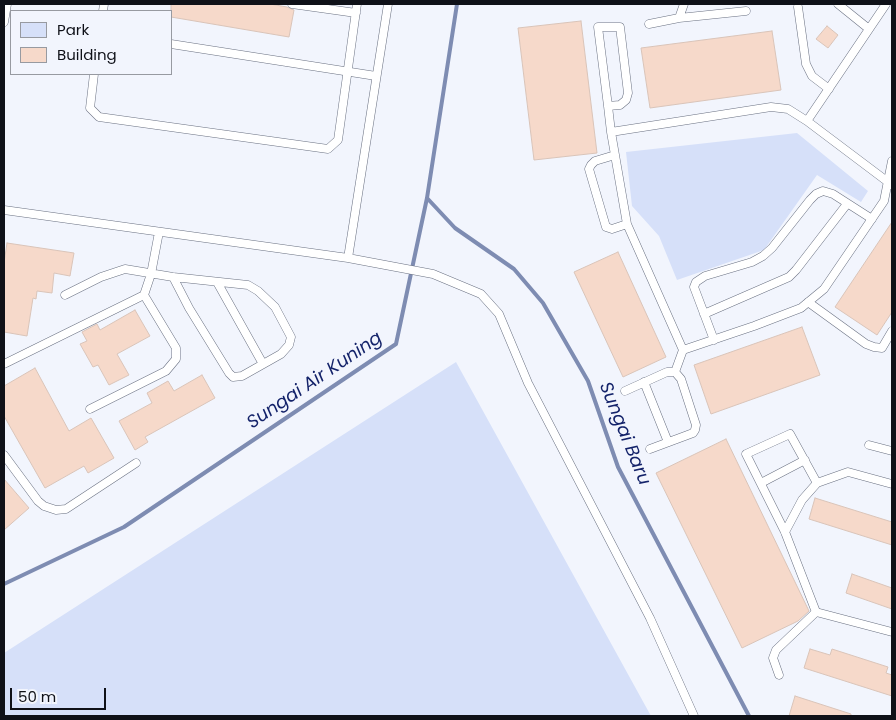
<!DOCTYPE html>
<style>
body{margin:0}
#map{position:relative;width:896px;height:720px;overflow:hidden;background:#f2f5fd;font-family:Poppins,sans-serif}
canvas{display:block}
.frame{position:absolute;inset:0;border:5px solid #0f1118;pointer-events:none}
.legend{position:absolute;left:10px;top:10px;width:162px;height:65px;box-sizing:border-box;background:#f2f5fd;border:1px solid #979aa1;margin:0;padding:6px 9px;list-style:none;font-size:15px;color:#0f1118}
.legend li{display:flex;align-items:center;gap:10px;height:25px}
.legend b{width:25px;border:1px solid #979aa1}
.scale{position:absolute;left:10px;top:688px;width:96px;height:22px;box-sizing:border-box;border:2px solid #0f1118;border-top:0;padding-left:6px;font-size:15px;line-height:18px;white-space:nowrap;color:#0f1118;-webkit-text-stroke:4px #f2f5fd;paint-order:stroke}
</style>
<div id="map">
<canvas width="896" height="720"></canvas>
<div class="frame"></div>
<ul class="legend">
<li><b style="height:14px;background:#d6e0f9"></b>Park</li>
<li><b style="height:14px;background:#f6d9ca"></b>Building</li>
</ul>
<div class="scale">50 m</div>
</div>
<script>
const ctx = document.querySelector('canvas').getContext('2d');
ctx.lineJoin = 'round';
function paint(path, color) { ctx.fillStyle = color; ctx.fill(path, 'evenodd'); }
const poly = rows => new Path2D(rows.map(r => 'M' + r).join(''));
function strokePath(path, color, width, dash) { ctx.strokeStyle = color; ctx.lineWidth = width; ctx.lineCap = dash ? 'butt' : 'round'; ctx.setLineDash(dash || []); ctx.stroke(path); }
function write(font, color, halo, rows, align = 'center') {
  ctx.font = font + ' Poppins,sans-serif'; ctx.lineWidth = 4; ctx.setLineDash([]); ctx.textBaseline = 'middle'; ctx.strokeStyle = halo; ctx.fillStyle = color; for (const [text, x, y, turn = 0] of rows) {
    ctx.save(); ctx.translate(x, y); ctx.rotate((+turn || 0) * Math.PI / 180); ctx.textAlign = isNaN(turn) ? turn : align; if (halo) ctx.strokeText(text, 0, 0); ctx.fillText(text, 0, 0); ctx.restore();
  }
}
paint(poly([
 [797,133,868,191,861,202,817,175,764,250,677,280,659,236,632,206,626,152],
 [456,362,651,716,4,716,4,653]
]), '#d6e0f9');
strokePath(poly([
 [427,198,455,228,514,269,543,303,588,381,618,467,749,716],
 [4,584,124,527,396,344,427,198,457,4]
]), '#7e8cb2', 4);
const building = poly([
 [171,4,270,4,287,7,294,10,289,37,171,17,171,4],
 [581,21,597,153,534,160,518,28,581,21],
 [827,26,838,35,828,48,816,39,827,26],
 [772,31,781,90,650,108,641,48,772,31],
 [892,222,892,312,877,335,835,307,892,222],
 [7,243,74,253,70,276,54,273,52,293,37,291,36,299,33,298,27,336,4,332,4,263,7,243],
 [618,252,666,357,623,377,574,272,618,252],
 [135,310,150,336,117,354,129,375,109,385,98,365,93,367,80,344,87,341,82,332,97,324,100,330,135,310],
 [802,327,820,375,711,414,694,365,802,327],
 [35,368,69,431,91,418,114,458,88,473,84,466,45,488,4,416,4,386,35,368],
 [202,375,215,398,145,437,148,442,135,450,119,421,152,403,147,393,168,381,174,391,202,375],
 [726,439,809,611,798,621,742,648,656,473,726,439],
 [4,479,29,508,4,530,4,479],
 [815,498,892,522,892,545,809,519,815,498],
 [852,574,892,588,892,609,846,593,852,574],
 [810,649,830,655,832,649,888,667,886,673,892,675,892,696,804,668,810,649],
 [795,696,851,714,851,716,789,716,795,696]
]);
paint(building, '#f6d9ca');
strokePath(building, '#d9c4b9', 1);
const service = poly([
 [292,4,356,13],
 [838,4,869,29],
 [798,7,806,64,812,76,829,89],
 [103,11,104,4],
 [679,18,684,4],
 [4,22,7,4],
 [649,24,679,18,746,11],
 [171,44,376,76],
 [94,74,90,108,99,117,328,149,338,140,357,4],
 [608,106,620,105,626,100,628,93,620,27,598,27,608,106,611,132,627,224,683,350,675,372],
 [807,121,886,4],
 [611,132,771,107,788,109,807,121,892,185],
 [615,155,595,161,591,165,589,169,606,227,612,229,627,224],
 [4,210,348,258,433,274,481,294,499,314,528,383,650,618,694,716],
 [348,258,388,4],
 [217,282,263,364],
 [65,295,101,277,125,269,173,277,248,285,258,291,275,307,291,337,289,345,281,354,242,376,233,377,229,373,189,308,173,277],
 [808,302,866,344,874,347,882,348,892,331],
 [704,314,789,277,796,270,847,204],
 [714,340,694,287,696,282,705,276,752,262,763,256,772,248,810,200,816,194,823,191,833,194,872,219],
 [683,350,754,326,801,308,824,289,884,201,892,161],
 [4,364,144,295],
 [644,382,668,442],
 [625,391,667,372,675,372,681,379,696,425,695,430,693,433,650,449],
 [90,409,166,371,176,359,176,348,144,295,151,274,159,232],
 [869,445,892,451],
 [4,455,38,501,44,506,56,510,66,509,136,463],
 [761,483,805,460],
 [785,532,802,500,817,483,848,472,892,484],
 [816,612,785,532,746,454,790,434,817,483],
 [816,612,892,632],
 [779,675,773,658,776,650,816,612]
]);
strokePath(service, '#6a7182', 9);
strokePath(service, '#fff', 8);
write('italic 18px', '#14236a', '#f2f5fd', [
 ["Sungai Air Kuning",315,381,-34],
 ["Sungai Baru",624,434,68]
]);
</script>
